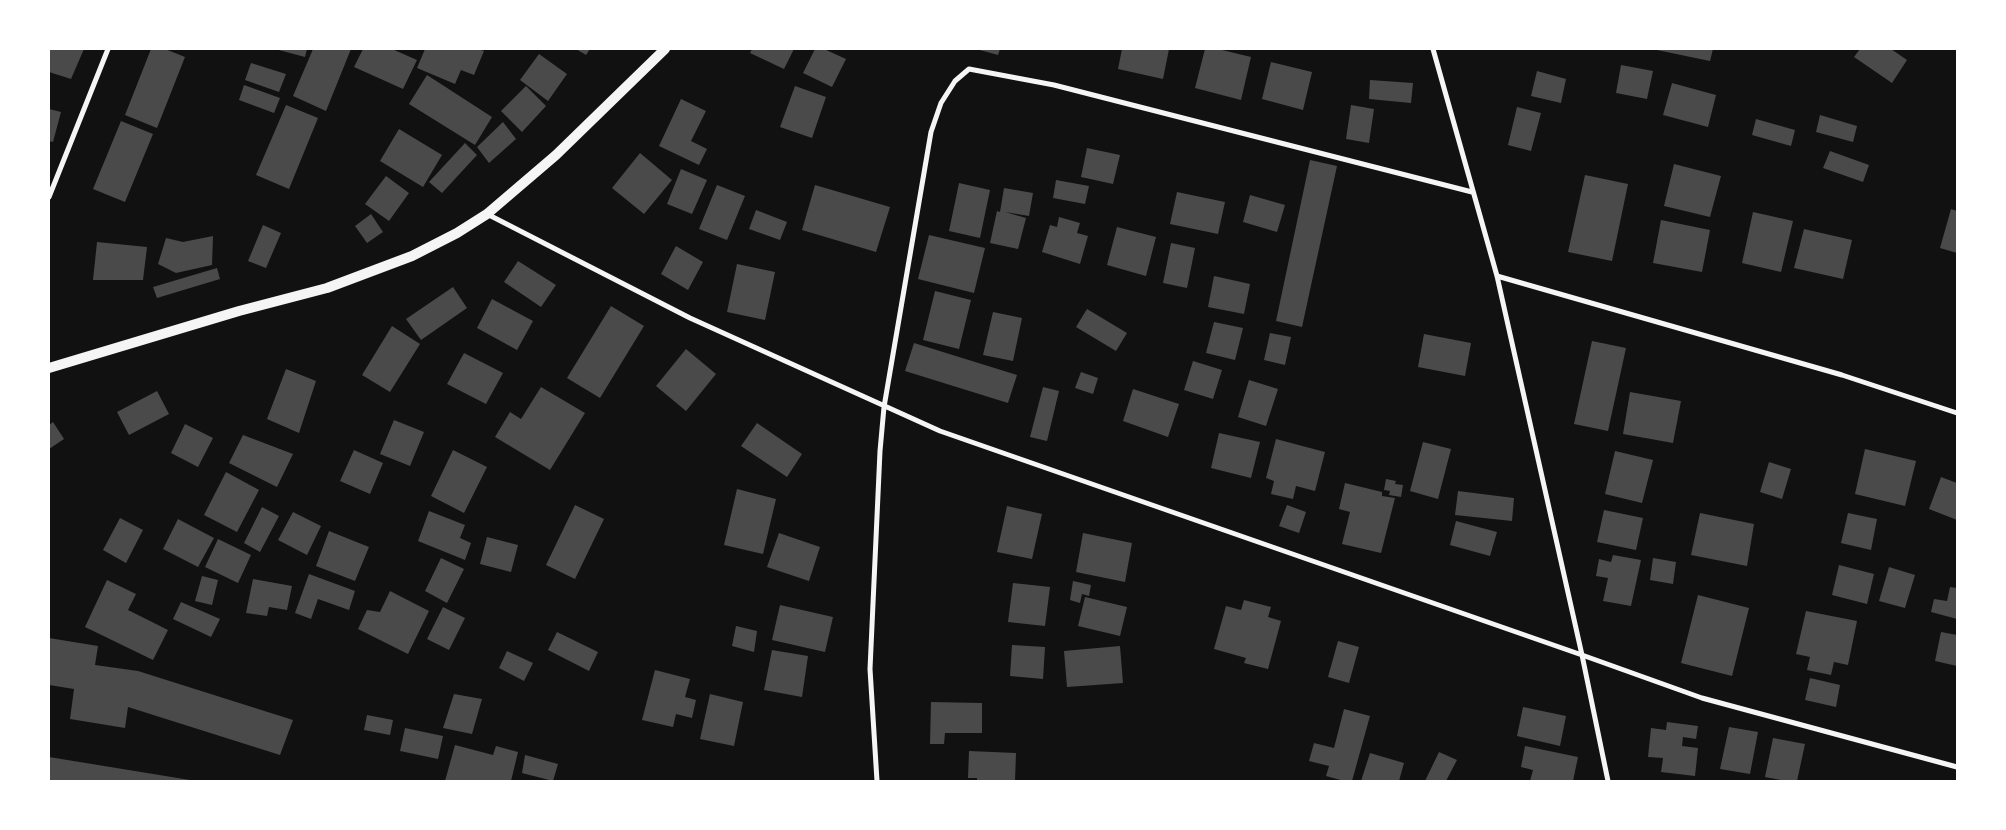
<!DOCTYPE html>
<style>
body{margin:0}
#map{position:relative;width:2006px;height:830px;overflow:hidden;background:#111;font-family:Raleway,sans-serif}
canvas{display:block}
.frame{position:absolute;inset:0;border:50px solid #fff;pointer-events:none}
</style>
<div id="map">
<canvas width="2006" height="830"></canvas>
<div class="frame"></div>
</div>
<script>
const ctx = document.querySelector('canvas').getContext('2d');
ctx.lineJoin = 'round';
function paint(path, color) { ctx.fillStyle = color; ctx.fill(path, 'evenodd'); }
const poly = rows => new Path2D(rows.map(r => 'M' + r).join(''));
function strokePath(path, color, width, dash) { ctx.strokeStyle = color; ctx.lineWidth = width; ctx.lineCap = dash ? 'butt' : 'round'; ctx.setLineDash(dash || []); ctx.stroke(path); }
paint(poly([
 [49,49,84,49,71,79,49,72],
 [151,49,165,49,185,57,157,128,125,115],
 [275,49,307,49,305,57],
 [313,49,351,49,326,111,293,96],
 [363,49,392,49,417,60,403,89,354,67],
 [425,49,478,49,484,51,474,75,461,70,455,84,417,68],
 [576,49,590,49,586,55],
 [752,49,794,49,784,69,750,53],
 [815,49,824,49,846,59,832,87,803,73],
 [976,49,1000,49,998,55],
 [1122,49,1169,49,1163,79,1118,69],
 [1205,49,1218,49,1251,57,1241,100,1195,88],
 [1652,49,1713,49,1710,61],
 [1860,49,1891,49,1907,60,1892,83,1854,57],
 [539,54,567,74,548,101,520,80],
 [1271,62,1312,72,1303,110,1262,99],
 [251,63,286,74,279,92,245,80],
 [1621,65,1653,71,1647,99,1616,93],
 [1537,71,1566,79,1561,103,1531,96],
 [427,75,492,117,475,145,409,104],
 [1370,80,1413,83,1411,103,1369,99],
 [1672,83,1716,95,1708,127,1663,115],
 [244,85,280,98,274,113,239,100],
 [526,86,546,106,522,132,501,111],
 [795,86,826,97,812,138,780,127],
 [681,99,706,111,691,141,707,149,699,165,659,146],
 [286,105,318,118,289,189,256,175],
 [1351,105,1374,109,1369,143,1346,139],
 [1517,107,1541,113,1531,151,1508,145],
 [49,109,61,112,53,142,49,141],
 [1820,115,1857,126,1853,142,1816,132],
 [1756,119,1795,130,1791,146,1752,135],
 [121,121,153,134,125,202,93,189],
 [503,122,516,139,489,163,477,147],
 [399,129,442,155,423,187,380,161],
 [465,143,477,155,442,193,429,182],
 [1087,148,1120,155,1113,184,1081,177],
 [1830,151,1869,165,1863,182,1823,168],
 [640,153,672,180,644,214,612,188],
 [1310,160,1337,166,1302,327,1276,321],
 [1674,164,1721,176,1710,217,1664,206],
 [681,169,707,180,692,214,667,204],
 [1585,175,1628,184,1612,261,1568,252],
 [386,176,409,193,389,221,365,204],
 [1056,180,1089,186,1085,204,1053,198],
 [959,183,990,190,980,238,949,231],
 [717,185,745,196,727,240,699,229],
 [815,185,890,207,876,252,802,230],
 [1004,188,1033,193,1029,216,1005,212,1026,218,1018,249,990,243,997,211,1000,212],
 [1177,192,1225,202,1218,234,1170,224],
 [1250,195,1285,205,1277,232,1243,222],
 [1951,209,1957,211,1957,253,1940,248],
 [756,210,787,222,780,240,749,229],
 [1753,212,1793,221,1781,272,1742,263],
 [371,214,383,232,367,243,355,226],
 [1059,217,1080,223,1077,233,1088,236,1080,264,1042,252,1050,225,1057,227],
 [1661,220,1710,230,1702,272,1653,263],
 [263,225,281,233,266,268,248,261],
 [1117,227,1156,237,1146,276,1107,265],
 [1804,229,1852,240,1843,279,1794,268],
 [929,235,985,248,974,293,918,279],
 [213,236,212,265,176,273,158,264,166,238,183,242],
 [97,242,147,247,143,280,93,280],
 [1171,243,1195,248,1187,288,1163,283],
 [676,246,703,262,688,290,661,274],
 [518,261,556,285,541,307,504,282],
 [737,264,775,272,765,320,727,312],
 [217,268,220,279,157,298,153,287],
 [1214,276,1250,284,1244,314,1208,307],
 [453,287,467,308,421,340,406,319],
 [935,291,971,300,959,349,923,340],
 [492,299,533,321,517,350,477,328],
 [611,306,644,326,600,398,567,378],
 [1087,309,1127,333,1116,351,1076,327],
 [993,312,1022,318,1013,361,983,355],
 [1214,322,1243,328,1235,360,1206,353],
 [392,326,420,344,390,392,362,375],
 [1270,333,1291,337,1285,365,1264,360],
 [1424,334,1471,343,1465,376,1418,367],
 [1592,341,1626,348,1608,431,1574,424],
 [914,343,1017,375,1008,403,905,371],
 [686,349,716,374,686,411,656,386],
 [464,353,503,373,486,404,447,384],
 [1193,361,1222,370,1213,399,1184,390],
 [286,369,316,381,299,433,267,419],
 [1081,372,1098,378,1093,394,1075,388],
 [1249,380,1278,389,1266,426,1238,417],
 [541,387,585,413,550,470,495,437,510,412,521,419],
 [1043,387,1059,391,1047,441,1030,437],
 [1133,389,1179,404,1168,437,1123,421],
 [157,391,169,414,129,435,117,412],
 [1630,392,1681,401,1673,443,1623,434],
 [394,420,424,432,410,466,380,454],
 [53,422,64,439,49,449,49,425],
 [757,423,802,454,787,477,741,446],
 [185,424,213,438,198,467,171,453],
 [1219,433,1260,442,1251,478,1211,468],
 [243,435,293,454,277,487,229,463],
 [1276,439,1325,452,1315,491,1296,486,1293,499,1271,494,1274,481,1266,478],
 [1423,442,1451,449,1438,499,1410,491],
 [1865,449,1916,461,1905,506,1855,494],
 [354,450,383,463,370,494,340,481],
 [453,450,487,467,464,513,431,496],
 [1615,451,1653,460,1642,503,1605,494],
 [1769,462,1791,469,1782,499,1760,492],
 [226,472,259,490,237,532,204,515],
 [1941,477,1957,483,1957,520,1929,509],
 [1386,479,1396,481,1395,484,1403,485,1401,497,1389,495,1390,491,1384,490],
 [1345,483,1382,492,1382,496,1395,498,1381,553,1342,544,1350,512,1339,509],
 [737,489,776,499,763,554,724,545],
 [1458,491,1514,498,1512,521,1455,515],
 [575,505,604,519,575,579,546,565],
 [1287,505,1306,512,1299,533,1279,526],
 [1007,506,1042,514,1032,559,997,552],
 [262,507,279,516,260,552,244,543],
 [1604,510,1643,518,1636,550,1597,542],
 [429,511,465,525,460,538,471,543,465,560,418,541],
 [293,512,321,526,307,555,278,540],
 [1700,513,1754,524,1747,566,1691,555],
 [1848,513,1877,519,1871,550,1841,543],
 [120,518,143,530,126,563,103,550],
 [178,519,214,538,198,567,163,549],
 [1456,521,1497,532,1490,556,1450,545],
 [329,531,369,547,355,581,316,566],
 [779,533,820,547,809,581,767,567],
 [1083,533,1132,543,1125,582,1076,572],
 [487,537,518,545,511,572,480,564],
 [218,539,251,555,238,583,205,567],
 [1613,555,1641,560,1631,606,1603,601,1608,578,1596,576,1599,559,1611,562],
 [441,558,464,569,447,603,425,591],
 [1653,558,1676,562,1673,584,1650,580],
 [1839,565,1874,574,1867,604,1832,595],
 [1889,567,1915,575,1905,608,1879,601],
 [309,574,355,591,349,610,318,599,311,619,295,613],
 [202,576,218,580,212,605,195,601],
 [253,579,292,586,287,610,269,607,267,616,246,613],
 [107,580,136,594,128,610,168,630,153,660,85,627],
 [1073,581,1091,585,1089,596,1082,594,1080,603,1070,600],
 [1013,583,1050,587,1045,626,1008,622],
 [1950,587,1957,588,1957,619,1931,612,1934,599,1947,601],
 [390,591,429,611,408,654,358,629,367,610,380,612],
 [1698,595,1749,608,1732,676,1681,663],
 [1085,597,1127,607,1120,636,1078,626],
 [1244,600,1271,607,1268,617,1281,621,1268,669,1244,663,1246,658,1214,649,1226,606,1241,610],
 [181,602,220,619,211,637,173,619],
 [780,605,833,617,825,652,772,640],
 [443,607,465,618,449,650,427,639],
 [1806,611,1857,621,1848,665,1834,662,1831,675,1807,670,1810,657,1796,654],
 [736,626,757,631,754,652,732,646],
 [557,632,598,652,589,671,548,650],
 [1941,632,1957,635,1957,666,1935,661],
 [49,638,98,646,95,665,138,671,293,720,280,755,128,707,125,728,70,719,74,689,49,685],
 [1338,641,1359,647,1349,683,1328,677],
 [1012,645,1045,647,1043,679,1010,676],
 [1120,646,1123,683,1067,687,1064,651],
 [772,650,808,656,802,697,764,690],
 [507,651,533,663,524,681,499,668],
 [655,670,690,679,685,697,696,700,692,718,676,714,673,727,642,720],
 [1810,678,1840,685,1836,707,1805,700],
 [454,694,482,699,472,734,443,728],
 [710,694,743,702,734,746,700,739],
 [931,702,982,703,982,733,945,733,944,744,930,744],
 [1523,707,1566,716,1560,746,1517,736],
 [1344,709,1370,716,1352,781,1344,781,1326,776,1329,766,1309,761,1314,743,1334,748],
 [367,715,393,720,390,735,364,730],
 [1667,722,1698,726,1696,739,1683,737,1682,746,1698,748,1695,776,1661,772,1663,758,1648,757,1651,728,1666,730],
 [1729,727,1758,732,1750,774,1720,769],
 [405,728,443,736,438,759,400,751],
 [1773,738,1805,744,1797,781,1786,781,1765,777],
 [455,745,493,755,496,746,518,752,511,781,445,781],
 [1525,746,1578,757,1573,781,1530,781,1533,770,1521,767],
 [969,751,1016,753,1015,781,977,781,977,778,968,778],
 [1439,752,1457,760,1446,781,1425,781],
 [1370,753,1404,763,1399,781,1361,781],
 [525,755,558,764,553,781,522,773],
 [49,757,190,780,190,781,49,781]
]), '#4a4a4a');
strokePath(poly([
 [1433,49,1497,276,1582,655,1608,781],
 [49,197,108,49],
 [487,214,690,318,940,431,1582,655,1702,698,1957,767],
 [1497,276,1842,375,1957,413],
 [877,781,870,669,880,451,884,407,931,132,941,103,955,81,969,69,1054,85,1472,192]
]), '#f5f5f5', 5);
strokePath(poly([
 [49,368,239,311,327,288,412,256,457,233,487,214,556,155,665,49]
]), '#f5f5f5', 10);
</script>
